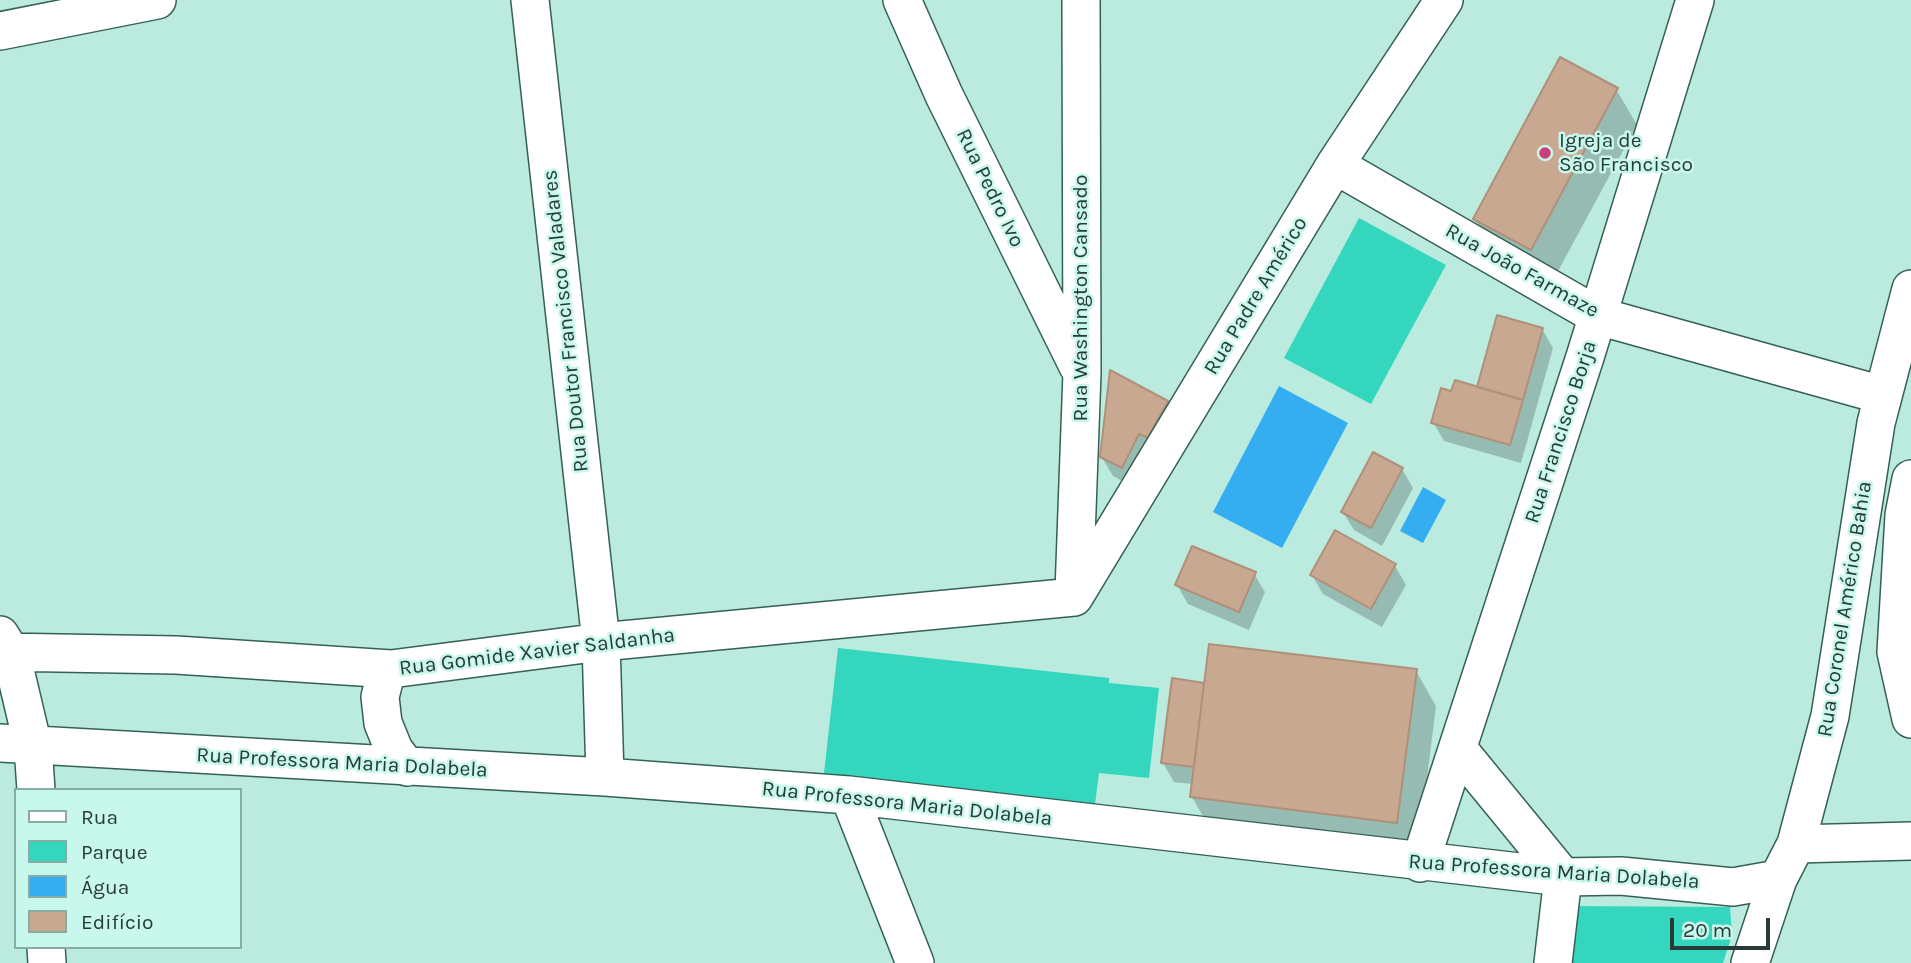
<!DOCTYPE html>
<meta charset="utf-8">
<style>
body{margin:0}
#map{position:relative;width:1911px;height:963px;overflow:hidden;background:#bbeadf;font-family:Karla,sans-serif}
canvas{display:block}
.legend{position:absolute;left:14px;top:788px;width:228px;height:161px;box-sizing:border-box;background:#c8f7ec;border:2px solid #88aca3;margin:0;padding:9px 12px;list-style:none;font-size:21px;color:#283b36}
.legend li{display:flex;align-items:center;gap:14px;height:35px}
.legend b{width:35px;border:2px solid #88aca3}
.scale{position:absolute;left:1670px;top:918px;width:100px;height:32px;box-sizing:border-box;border:4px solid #283b36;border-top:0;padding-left:9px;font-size:21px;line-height:24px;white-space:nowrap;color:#283b36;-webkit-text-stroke:5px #c8f7ec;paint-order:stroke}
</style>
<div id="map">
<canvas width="1911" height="963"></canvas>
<ul class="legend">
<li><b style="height:9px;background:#fff"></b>Rua</li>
<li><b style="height:19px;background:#34d7bd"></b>Parque</li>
<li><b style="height:19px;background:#35aef1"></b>Água</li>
<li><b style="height:19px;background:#c8a890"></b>Edifício</li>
</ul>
<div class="scale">20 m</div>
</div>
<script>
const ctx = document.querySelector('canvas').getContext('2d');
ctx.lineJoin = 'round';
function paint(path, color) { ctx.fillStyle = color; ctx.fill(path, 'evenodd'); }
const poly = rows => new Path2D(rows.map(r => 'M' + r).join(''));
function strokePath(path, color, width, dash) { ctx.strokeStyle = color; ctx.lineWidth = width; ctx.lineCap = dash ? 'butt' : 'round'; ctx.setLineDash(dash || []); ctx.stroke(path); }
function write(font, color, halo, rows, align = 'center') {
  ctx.font = font + ' Karla,sans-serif'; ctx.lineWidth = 5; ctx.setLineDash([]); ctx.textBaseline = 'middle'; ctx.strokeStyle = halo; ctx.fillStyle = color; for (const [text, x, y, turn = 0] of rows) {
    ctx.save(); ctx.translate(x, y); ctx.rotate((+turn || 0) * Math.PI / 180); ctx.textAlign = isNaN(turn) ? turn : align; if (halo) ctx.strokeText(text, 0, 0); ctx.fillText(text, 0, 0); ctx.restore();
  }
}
paint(poly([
 [1359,218,1446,265,1371,404,1284,358],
 [838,648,1109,678,1109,683,1159,688,1149,778,1099,773,1095,804,824,773],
 [1572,906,1730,907,1732,935,1723,963,1566,963]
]), '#34d7bd');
paint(poly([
 [1279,386,1348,423,1282,548,1213,512],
 [1423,487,1446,500,1423,543,1400,531]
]), '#35aef1');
paint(poly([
 [1616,89,1637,125,1551,284,1495,254,1475,219],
 [1542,329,1553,348,1521,463,1444,441,1433,422,1452,394,1479,389],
 [1167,403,1178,422,1132,486,1113,476,1101,456],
 [1402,469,1413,488,1382,546,1354,530,1343,512],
 [1395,566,1406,585,1382,627,1323,594,1312,575],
 [1254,574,1265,592,1249,630,1188,604,1177,585],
 [1416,671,1436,706,1417,858,1212,832,1192,797,1193,784,1174,782,1163,763,1203,684,1205,688]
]), '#0003');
const building = poly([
 [1560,57,1618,88,1531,250,1473,219,1560,57],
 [1497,315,1543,328,1523,400,1477,387,1497,315],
 [1110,370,1168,401,1148,438,1139,434,1122,468,1100,457,1110,370],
 [1455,380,1523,400,1510,445,1431,423,1441,388,1451,391,1455,380],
 [1373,452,1403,468,1371,528,1341,512,1373,452],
 [1335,530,1396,564,1371,609,1310,575,1335,530],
 [1192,546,1256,572,1239,612,1175,585,1192,546],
 [1209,644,1417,669,1397,823,1190,797,1209,644],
 [1172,678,1204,683,1194,767,1161,763,1172,678]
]);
paint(building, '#c8a890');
strokePath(building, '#af9078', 2);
const minor = poly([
 [530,0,601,642,605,777],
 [902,0,944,95,1078,366],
 [0,31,157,0],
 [1335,165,1598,316,1882,395],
 [1911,479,1904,515,1896,652,1911,719],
 [1074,592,1082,373,1081,0],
 [1074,597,1335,165,1444,0],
 [0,635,11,653,33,746,36,790],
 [0,652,176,655,391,669,601,642,1074,597],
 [387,669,380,697,383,723,394,750,407,767],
 [0,743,605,777,849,795,1563,877,1621,876,1733,887,1778,879],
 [1458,749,1563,877,1553,963],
 [849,795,915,963],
 [1796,844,1911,841],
 [1420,863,1585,357,1695,0],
 [46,947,47,963],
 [1750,963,1778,879,1796,844,1830,716,1876,423,1911,289]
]);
strokePath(minor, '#356057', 40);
strokePath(minor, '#fff', 37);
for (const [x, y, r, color] of [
 [1545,153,7,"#ca4079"]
]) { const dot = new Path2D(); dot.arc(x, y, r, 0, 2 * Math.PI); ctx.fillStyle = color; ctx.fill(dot); strokePath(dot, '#c8f7ec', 2.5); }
write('21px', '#283b36', '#c8f7ec', [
 ["Igreja de",1559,141],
 ["São Francisco",1559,165]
], 'left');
write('21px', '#283b36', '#c8f7ec', [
 ["Rua Pedro Ivo",990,188,64],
 ["Rua João Farmaze",1522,271,29],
 ["Rua Padre Américo",1256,296,-59],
 ["Rua Washington Cansado",1081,298,-90],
 ["Rua Doutor Francisco Valadares",566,321,-96],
 ["Rua Francisco Borja",1561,432,-72],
 ["Rua Coronel Américo Bahia",1845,609,-81],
 ["Rua Gomide Xavier Saldanha",537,652,-7],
 ["Rua Professora Maria Dolabela",342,763,3],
 ["Rua Professora Maria Dolabela",907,804,6],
 ["Rua Professora Maria Dolabela",1554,872,4]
]);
</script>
